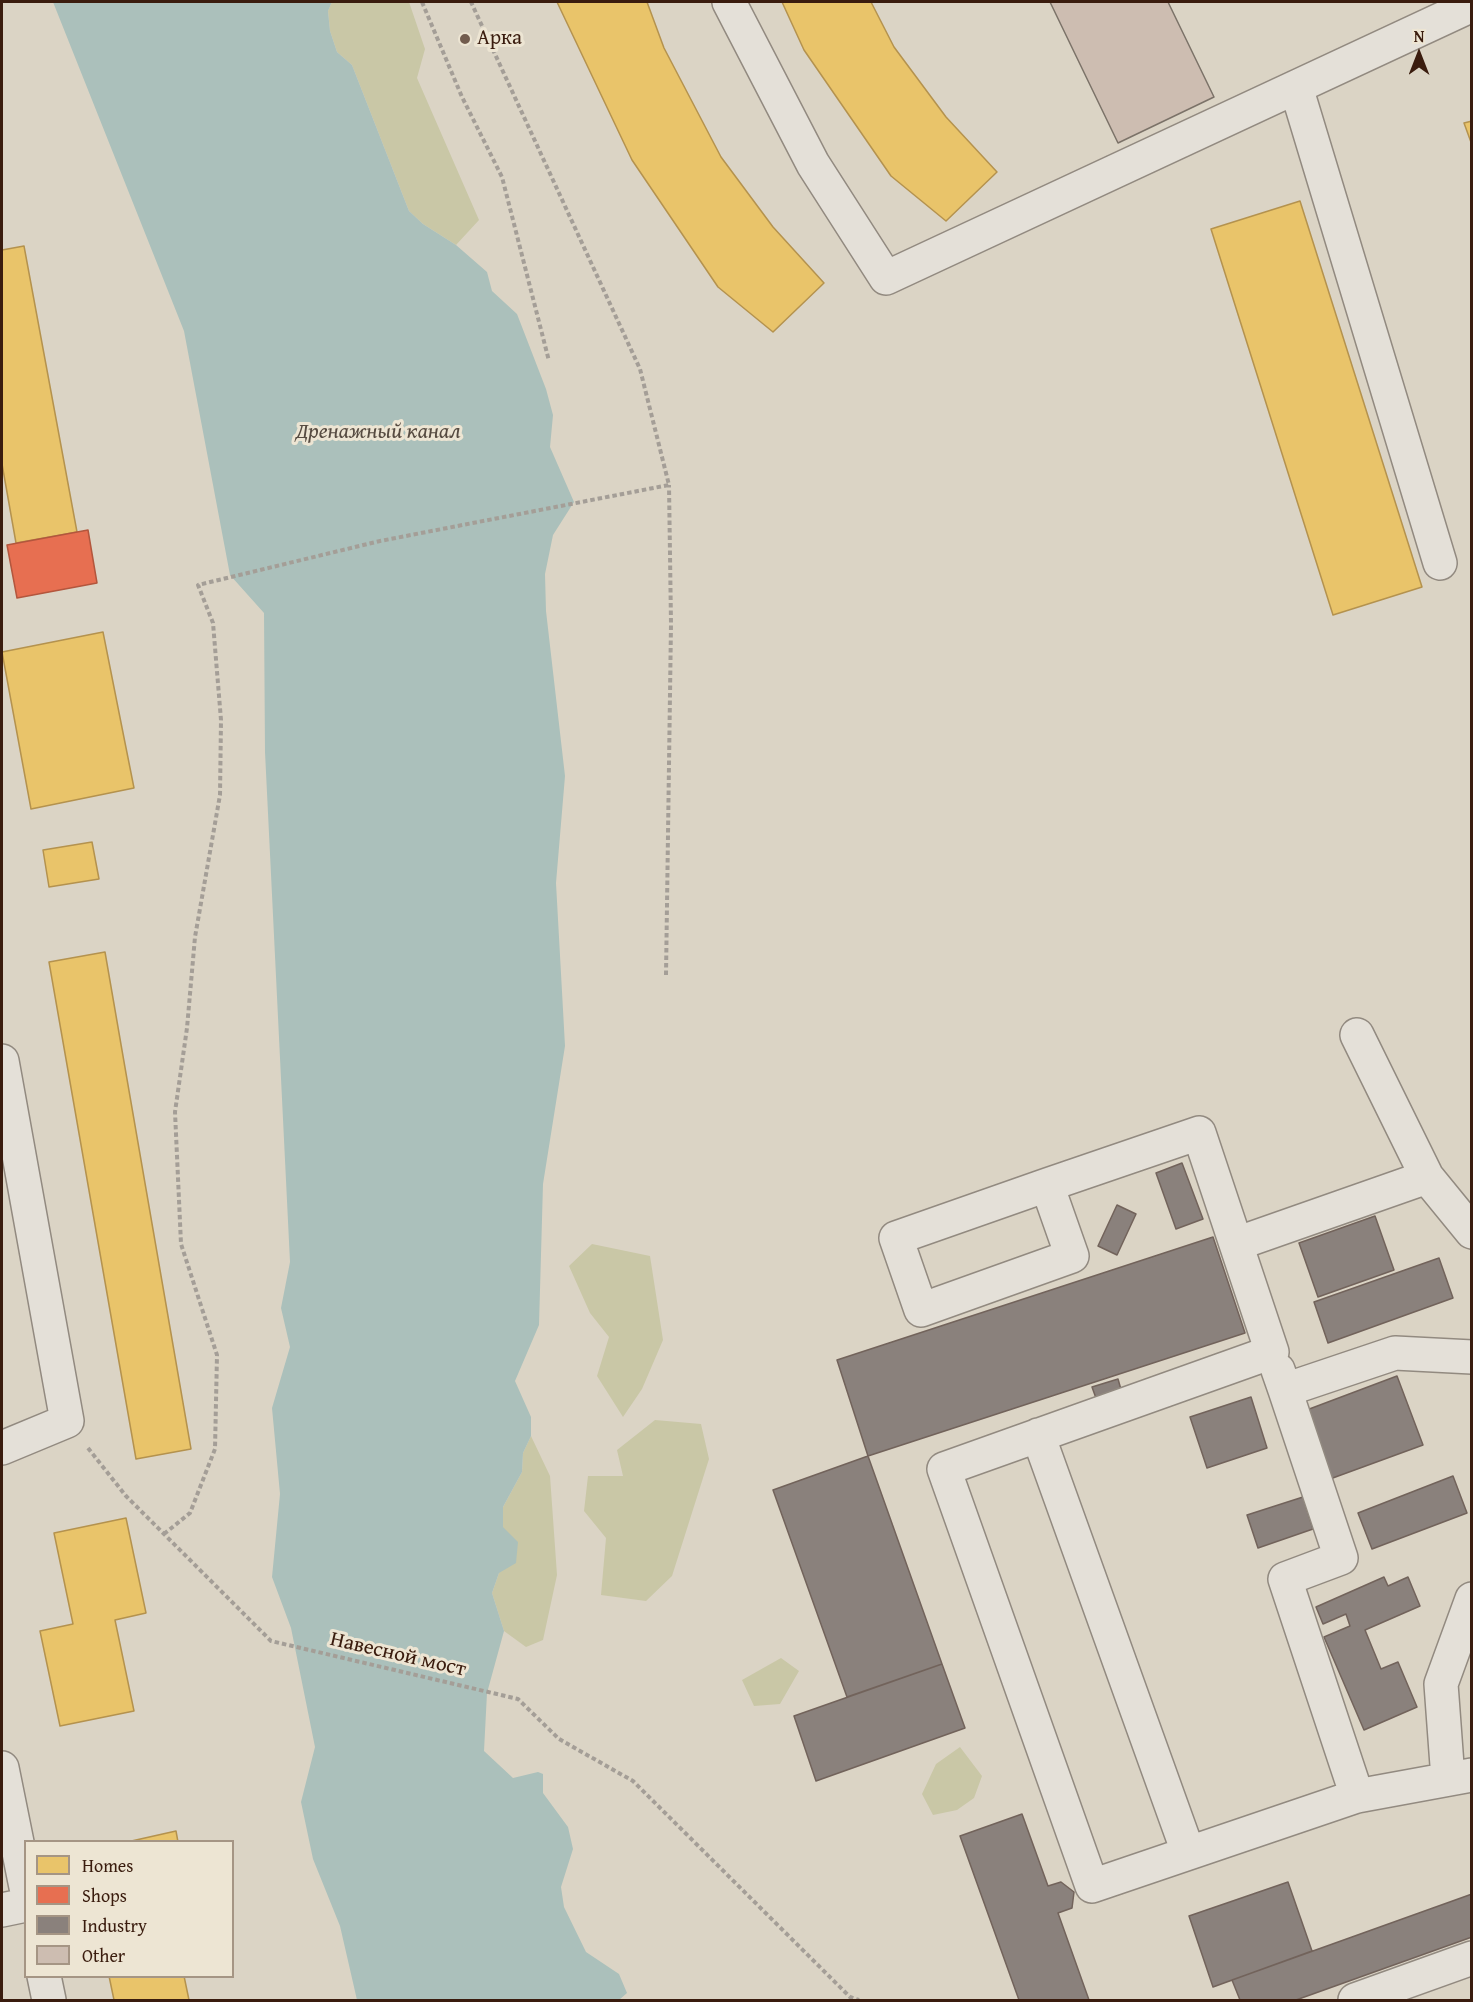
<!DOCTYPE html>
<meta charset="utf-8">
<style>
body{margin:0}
#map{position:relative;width:1473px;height:2002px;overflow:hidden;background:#dbd4c5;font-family:"Gentium Book Plus",serif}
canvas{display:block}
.frame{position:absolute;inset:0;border:3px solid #3a1c0e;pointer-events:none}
.legend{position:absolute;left:24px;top:1840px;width:210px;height:138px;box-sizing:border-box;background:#ede5d3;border:2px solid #a59584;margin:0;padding:8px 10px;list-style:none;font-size:18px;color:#3a1c0e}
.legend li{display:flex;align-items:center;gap:12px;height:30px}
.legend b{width:30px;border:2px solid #a59584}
.north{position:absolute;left:1389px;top:24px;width:60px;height:60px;-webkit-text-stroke:4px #ede5d3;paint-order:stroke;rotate:0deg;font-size:16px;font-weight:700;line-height:24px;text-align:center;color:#3a1c0e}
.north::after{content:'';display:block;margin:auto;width:21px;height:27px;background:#3a1c0e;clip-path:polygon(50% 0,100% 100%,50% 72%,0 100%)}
</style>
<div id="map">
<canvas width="1473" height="2002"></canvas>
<div class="frame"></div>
<ul class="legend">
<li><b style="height:16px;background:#e9c46a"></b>Homes</li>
<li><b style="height:16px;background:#e76f51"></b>Shops</li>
<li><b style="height:16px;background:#8a817c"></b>Industry</li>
<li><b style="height:16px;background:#cdbdb1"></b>Other</li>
</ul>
<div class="north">N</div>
</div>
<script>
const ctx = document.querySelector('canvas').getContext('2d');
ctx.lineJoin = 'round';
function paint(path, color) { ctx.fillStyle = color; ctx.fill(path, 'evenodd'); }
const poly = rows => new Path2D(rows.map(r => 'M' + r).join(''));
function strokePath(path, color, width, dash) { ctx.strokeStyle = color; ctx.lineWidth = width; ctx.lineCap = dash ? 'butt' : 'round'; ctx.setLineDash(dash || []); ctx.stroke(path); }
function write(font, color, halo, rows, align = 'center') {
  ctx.font = font + ' "Gentium Book Plus",serif'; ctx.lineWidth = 6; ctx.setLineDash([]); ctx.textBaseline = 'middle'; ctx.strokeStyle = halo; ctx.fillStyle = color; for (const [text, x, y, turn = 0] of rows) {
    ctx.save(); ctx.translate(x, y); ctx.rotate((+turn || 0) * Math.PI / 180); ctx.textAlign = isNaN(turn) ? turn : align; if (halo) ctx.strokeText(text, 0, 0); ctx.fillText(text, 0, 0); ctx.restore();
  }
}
paint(poly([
 [332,2,409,2,425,49,417,78,479,220,456,245,423,224,409,211,352,65,337,52,330,31,328,11],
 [592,1244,650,1256,663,1340,642,1389,623,1417,597,1376,609,1337,590,1313,569,1266],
 [655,1420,701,1424,709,1459,672,1576,646,1601,601,1595,606,1538,584,1511,588,1476,623,1476,617,1450],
 [531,1436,550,1476,557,1575,543,1640,526,1647,504,1631,492,1593,499,1573,503,1507,522,1472,523,1453],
 [781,1658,799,1671,780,1704,754,1706,742,1680],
 [960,1747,982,1776,974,1798,957,1810,933,1815,922,1794,936,1764]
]), '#c9c7a6');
paint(poly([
 [53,2,332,2,328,11,330,31,337,52,352,65,409,211,423,224,456,245,487,272,492,291,517,314,546,389,553,415,550,447,574,502,553,535,545,574,546,611,565,776,556,883,565,1046,543,1184,539,1325,515,1381,531,1417,531,1436,523,1453,522,1472,503,1507,503,1527,518,1542,516,1563,499,1573,492,1593,504,1631,487,1693,484,1751,513,1778,538,1772,543,1774,543,1793,568,1827,573,1849,561,1887,564,1907,586,1952,619,1974,627,1993,619,2000,357,2000,340,1926,313,1859,301,1802,315,1747,291,1628,272,1577,280,1494,272,1408,290,1347,281,1308,290,1262,265,752,264,613,230,575,184,331]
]), '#abc0bb');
const homes = poly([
 [557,2,647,2,664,48,721,157,773,227,824,283,773,332,718,287,632,160,557,2],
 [782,2,871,2,894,47,946,117,997,172,946,221,891,176,804,50,782,2],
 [1472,121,1472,145,1464,123,1472,121],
 [1300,201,1422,587,1333,615,1211,229,1300,201],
 [24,246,77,532,16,543,2,464,2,250,24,246],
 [103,632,134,788,31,809,2,652,103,632],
 [92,842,99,879,49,887,43,850,92,842],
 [105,952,191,1449,136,1459,49,962,105,952],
 [126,1518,146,1613,115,1620,134,1711,60,1726,40,1631,73,1624,54,1533,126,1518],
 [176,1831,178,1842,127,1842,176,1831],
 [109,1976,184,1976,189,2000,114,2000,109,1976]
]);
paint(homes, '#e9c46a');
strokePath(homes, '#b4924e', 1.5);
const shops = poly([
 [88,530,97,583,17,598,7,545,88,530]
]);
paint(shops, '#e76f51');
strokePath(shops, '#b3563d', 1.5);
const industry = poly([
 [1182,1163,1203,1219,1176,1229,1156,1173,1182,1163],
 [1117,1205,1136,1214,1117,1255,1098,1246,1117,1205],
 [1375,1216,1394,1270,1318,1297,1299,1243,1375,1216],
 [1213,1237,1245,1333,868,1456,837,1360,1213,1237],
 [1439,1258,1453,1298,1328,1343,1314,1302,1439,1258],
 [1397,1376,1423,1445,1330,1479,1304,1411,1397,1376],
 [1118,1379,1122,1393,1097,1401,1092,1387,1118,1379],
 [1251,1397,1267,1448,1207,1468,1190,1417,1251,1397],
 [868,1456,942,1664,847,1697,773,1490,868,1456],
 [1453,1476,1467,1513,1372,1549,1358,1513,1453,1476],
 [1303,1497,1313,1529,1258,1548,1247,1515,1303,1497],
 [1384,1577,1388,1586,1408,1577,1420,1606,1365,1630,1381,1669,1398,1662,1417,1707,1364,1730,1324,1637,1350,1626,1346,1614,1323,1624,1316,1607,1384,1577],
 [942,1664,965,1728,816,1781,794,1716,942,1664],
 [1022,1814,1048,1886,1061,1882,1074,1892,1072,1908,1058,1913,1089,2000,1019,2000,960,1836,1022,1814],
 [1288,1882,1312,1951,1213,1987,1189,1916,1288,1882],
 [1472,1894,1472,1937,1296,2000,1240,2000,1232,1980,1472,1894]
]);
paint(industry, '#8a817c');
strokePath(industry, '#72635b', 1.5);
const building = poly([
 [1050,2,1168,2,1214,97,1118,143,1050,2]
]);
paint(building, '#cdbdb1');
strokePath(building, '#7b7268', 1.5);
const minor = poly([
 [729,2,813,164,886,278,1472,5],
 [1296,87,1440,563],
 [1357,1035,1427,1177,1472,1232],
 [2,1061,67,1421,2,1448],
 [1047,1185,1072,1256,921,1310,896,1238,1047,1185,1199,1133,1272,1352,944,1469,1092,1886,1357,1796,1472,1775],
 [1236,1244,1427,1177],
 [1278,1370,1285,1390,1395,1353,1472,1357],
 [1285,1390,1341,1558,1285,1579,1357,1796],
 [1038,1435,1188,1852],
 [2,1768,26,1887],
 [1448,1779,1441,1684,1472,1599],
 [2,1910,26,1905],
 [44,1976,49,2000],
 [1355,2000,1472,1958]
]);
strokePath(minor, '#928a80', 36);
strokePath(poly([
 [422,2,462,97,502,177,549,361],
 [666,975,671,624,669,485],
 [88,1448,126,1496,271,1641,518,1699,559,1739,633,1781,850,1997,859,2000],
 [164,1534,190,1513,215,1449,217,1355,181,1244,175,1112,187,1028,195,937,220,795,221,720,213,623,198,585,380,541,669,485,640,369,471,2]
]), '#a49e97', 4, [4.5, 3]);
strokePath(minor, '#e4e0d8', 33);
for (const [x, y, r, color] of [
 [465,39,6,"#725c4e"]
]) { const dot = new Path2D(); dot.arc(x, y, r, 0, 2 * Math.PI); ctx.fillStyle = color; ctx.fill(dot); strokePath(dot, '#ede5d3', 2); }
write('21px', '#3a1c0e', '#ede5d3', [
 ["Арка",477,39]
], 'left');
write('21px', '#3a1c0e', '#ede5d3', [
 ["Навесной мост",398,1655,13]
]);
write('italic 22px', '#564b41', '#ede5d3', [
 ["Дренажный канал",378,432]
]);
</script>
